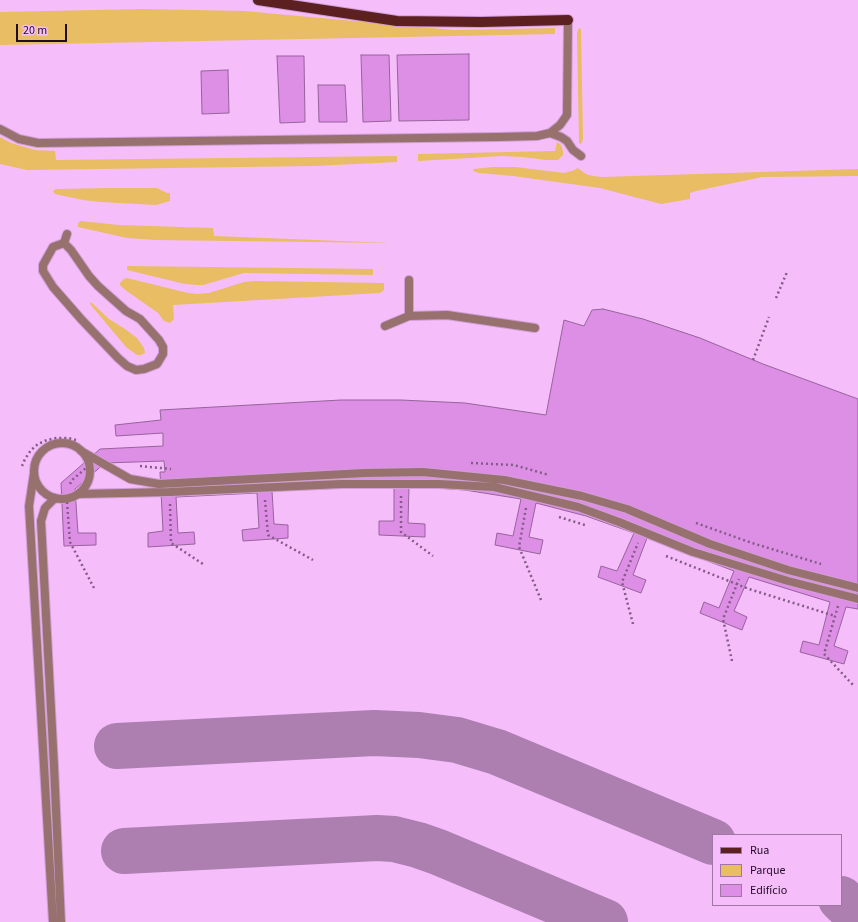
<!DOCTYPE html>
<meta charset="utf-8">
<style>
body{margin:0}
#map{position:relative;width:858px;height:922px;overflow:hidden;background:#f6bdfb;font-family:"Source Sans 3",sans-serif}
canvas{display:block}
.legend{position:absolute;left:712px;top:834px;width:130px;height:72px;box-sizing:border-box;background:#f6bdfb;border:1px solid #a176a5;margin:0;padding:5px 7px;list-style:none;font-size:12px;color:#210c23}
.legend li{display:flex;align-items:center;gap:8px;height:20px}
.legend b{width:20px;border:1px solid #a176a5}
.scale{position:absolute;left:16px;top:24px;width:51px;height:18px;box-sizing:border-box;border:2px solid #210c23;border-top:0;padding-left:5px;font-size:12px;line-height:14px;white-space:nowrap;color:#210c23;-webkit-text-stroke:3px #f6bdfb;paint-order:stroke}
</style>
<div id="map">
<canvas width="858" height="922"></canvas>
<ul class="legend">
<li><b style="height:5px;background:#5b201f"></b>Rua</li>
<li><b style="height:11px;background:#e8bd64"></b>Parque</li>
<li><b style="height:11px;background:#dd8fe5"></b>Edifício</li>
</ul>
<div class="scale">20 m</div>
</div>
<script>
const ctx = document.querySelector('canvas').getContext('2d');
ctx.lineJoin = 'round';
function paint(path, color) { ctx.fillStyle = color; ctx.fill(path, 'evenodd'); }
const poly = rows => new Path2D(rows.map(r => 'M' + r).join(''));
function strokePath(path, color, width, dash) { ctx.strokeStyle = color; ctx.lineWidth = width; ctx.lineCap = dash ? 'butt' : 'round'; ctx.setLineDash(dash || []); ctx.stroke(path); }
paint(poly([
 [143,9,244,11,453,30,555,28,555,34,0,45,0,12],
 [579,28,581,29,583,138,582,143,580,144,579,143,577,33],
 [0,137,11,143,35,150,55,151,56,160,397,156,397,162,314,166,27,170,0,164],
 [557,142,561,145,563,151,563,155,558,160,546,160,523,157,501,156,418,161,418,154,555,151],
 [493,167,516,167,564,173,572,171,578,168,583,172,588,175,601,177,858,169,858,176,762,177,696,191,690,193,690,199,661,204,600,188,513,176,479,173,473,171,474,169],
 [109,188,157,188,167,193,170,193,170,201,156,205,101,202,83,200,55,194,53,191,56,189],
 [80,221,119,225,213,228,214,236,391,243,156,240,127,238,78,227,78,224],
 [128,266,373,269,373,275,244,273,203,285,198,285,185,284,127,270,127,267],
 [127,278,188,293,197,294,209,293,244,282,254,281,384,283,384,290,380,293,173,305,174,319,170,323,164,321,158,313,124,289,120,285,120,283,124,279],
 [91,302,109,319,125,329,137,338,144,348,145,353,141,355,137,355,126,347,90,304]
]), '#e8bd64');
strokePath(poly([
 [117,746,374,733,419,735,457,740,497,752,713,842],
 [124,851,377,838,394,839,418,845,438,852,605,922],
 [841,899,858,915]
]), '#ac7fb0', 46);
const building = poly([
 [469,54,469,120,399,121,397,55,469,54],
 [361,55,389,55,391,121,363,122,361,55],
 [277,56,304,56,305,122,280,123,277,56],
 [228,70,229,113,202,114,201,71,228,70],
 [318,85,345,85,347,122,319,122,318,85],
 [603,309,643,319,700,338,763,364,858,399,858,609,846,607,834,646,848,651,844,664,800,652,803,641,819,645,830,602,749,577,734,611,747,617,742,630,700,613,704,602,719,608,734,571,647,538,633,575,646,580,641,593,598,577,601,566,617,571,634,533,586,516,536,503,529,537,543,540,540,554,495,545,497,533,513,536,521,499,465,490,409,486,408,523,425,524,425,537,379,535,379,521,394,521,394,486,272,491,274,524,288,525,288,538,243,541,242,530,259,528,257,493,176,497,178,533,194,532,195,544,148,547,148,533,163,531,160,472,165,472,164,461,105,463,75,489,78,533,96,533,96,545,64,546,61,483,100,449,163,446,163,433,116,436,115,425,161,420,160,410,341,400,401,400,465,403,546,415,564,320,584,326,592,310,603,309]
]);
paint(building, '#dd8fe5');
strokePath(building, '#96639b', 1);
const lane = poly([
 [0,129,19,139,38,143,498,137,537,136,550,133,561,137,567,141,573,150,581,156],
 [550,133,560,125,567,115,568,20],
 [64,243,71,250,89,276,98,286,126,311,140,319,159,340,163,347,163,354,157,364,144,369,136,370,127,366,118,358,81,319,53,287,43,271,43,265,53,247,64,243],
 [64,243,67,234],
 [409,316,409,280],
 [385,326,409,316,447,315,535,328],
 '34 471a28 28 0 1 1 56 0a28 28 0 1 1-56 0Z',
 [81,451,130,479,159,484,364,473,423,472,504,480,582,496,627,509,710,544,788,570,858,588],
 [34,473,29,506,53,922],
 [78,494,169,492,341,484,439,484,494,487,578,507,619,522,693,552,788,581,858,599],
 [55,498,45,508,41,521,54,766,61,922]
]);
const primary = poly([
 [258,0,397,21,481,22,568,20]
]);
strokePath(lane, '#d09dd4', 10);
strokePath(primary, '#d09dd4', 12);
strokePath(poly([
 [776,298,787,272],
 [753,360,769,317],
 [471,463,514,465,549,475],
 [22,466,25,459,31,450,38,444,47,440,56,438,68,438,76,440],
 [140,466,171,469],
 [70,484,72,480,86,468],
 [401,496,401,532,433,556],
 [265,500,268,535,313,560],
 [67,502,70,542,94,588],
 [170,504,171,543,203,564],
 [526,508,519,547,541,600],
 [559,517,585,525],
 [696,523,752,543,821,564],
 [666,556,749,589,835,616],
 [838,606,824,654,854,686],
 [633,624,622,582,638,543],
 [732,661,723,619,739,579]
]), '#825c85', 2.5, [2, 3]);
strokePath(lane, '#96716e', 8);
strokePath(primary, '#5b201f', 10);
</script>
